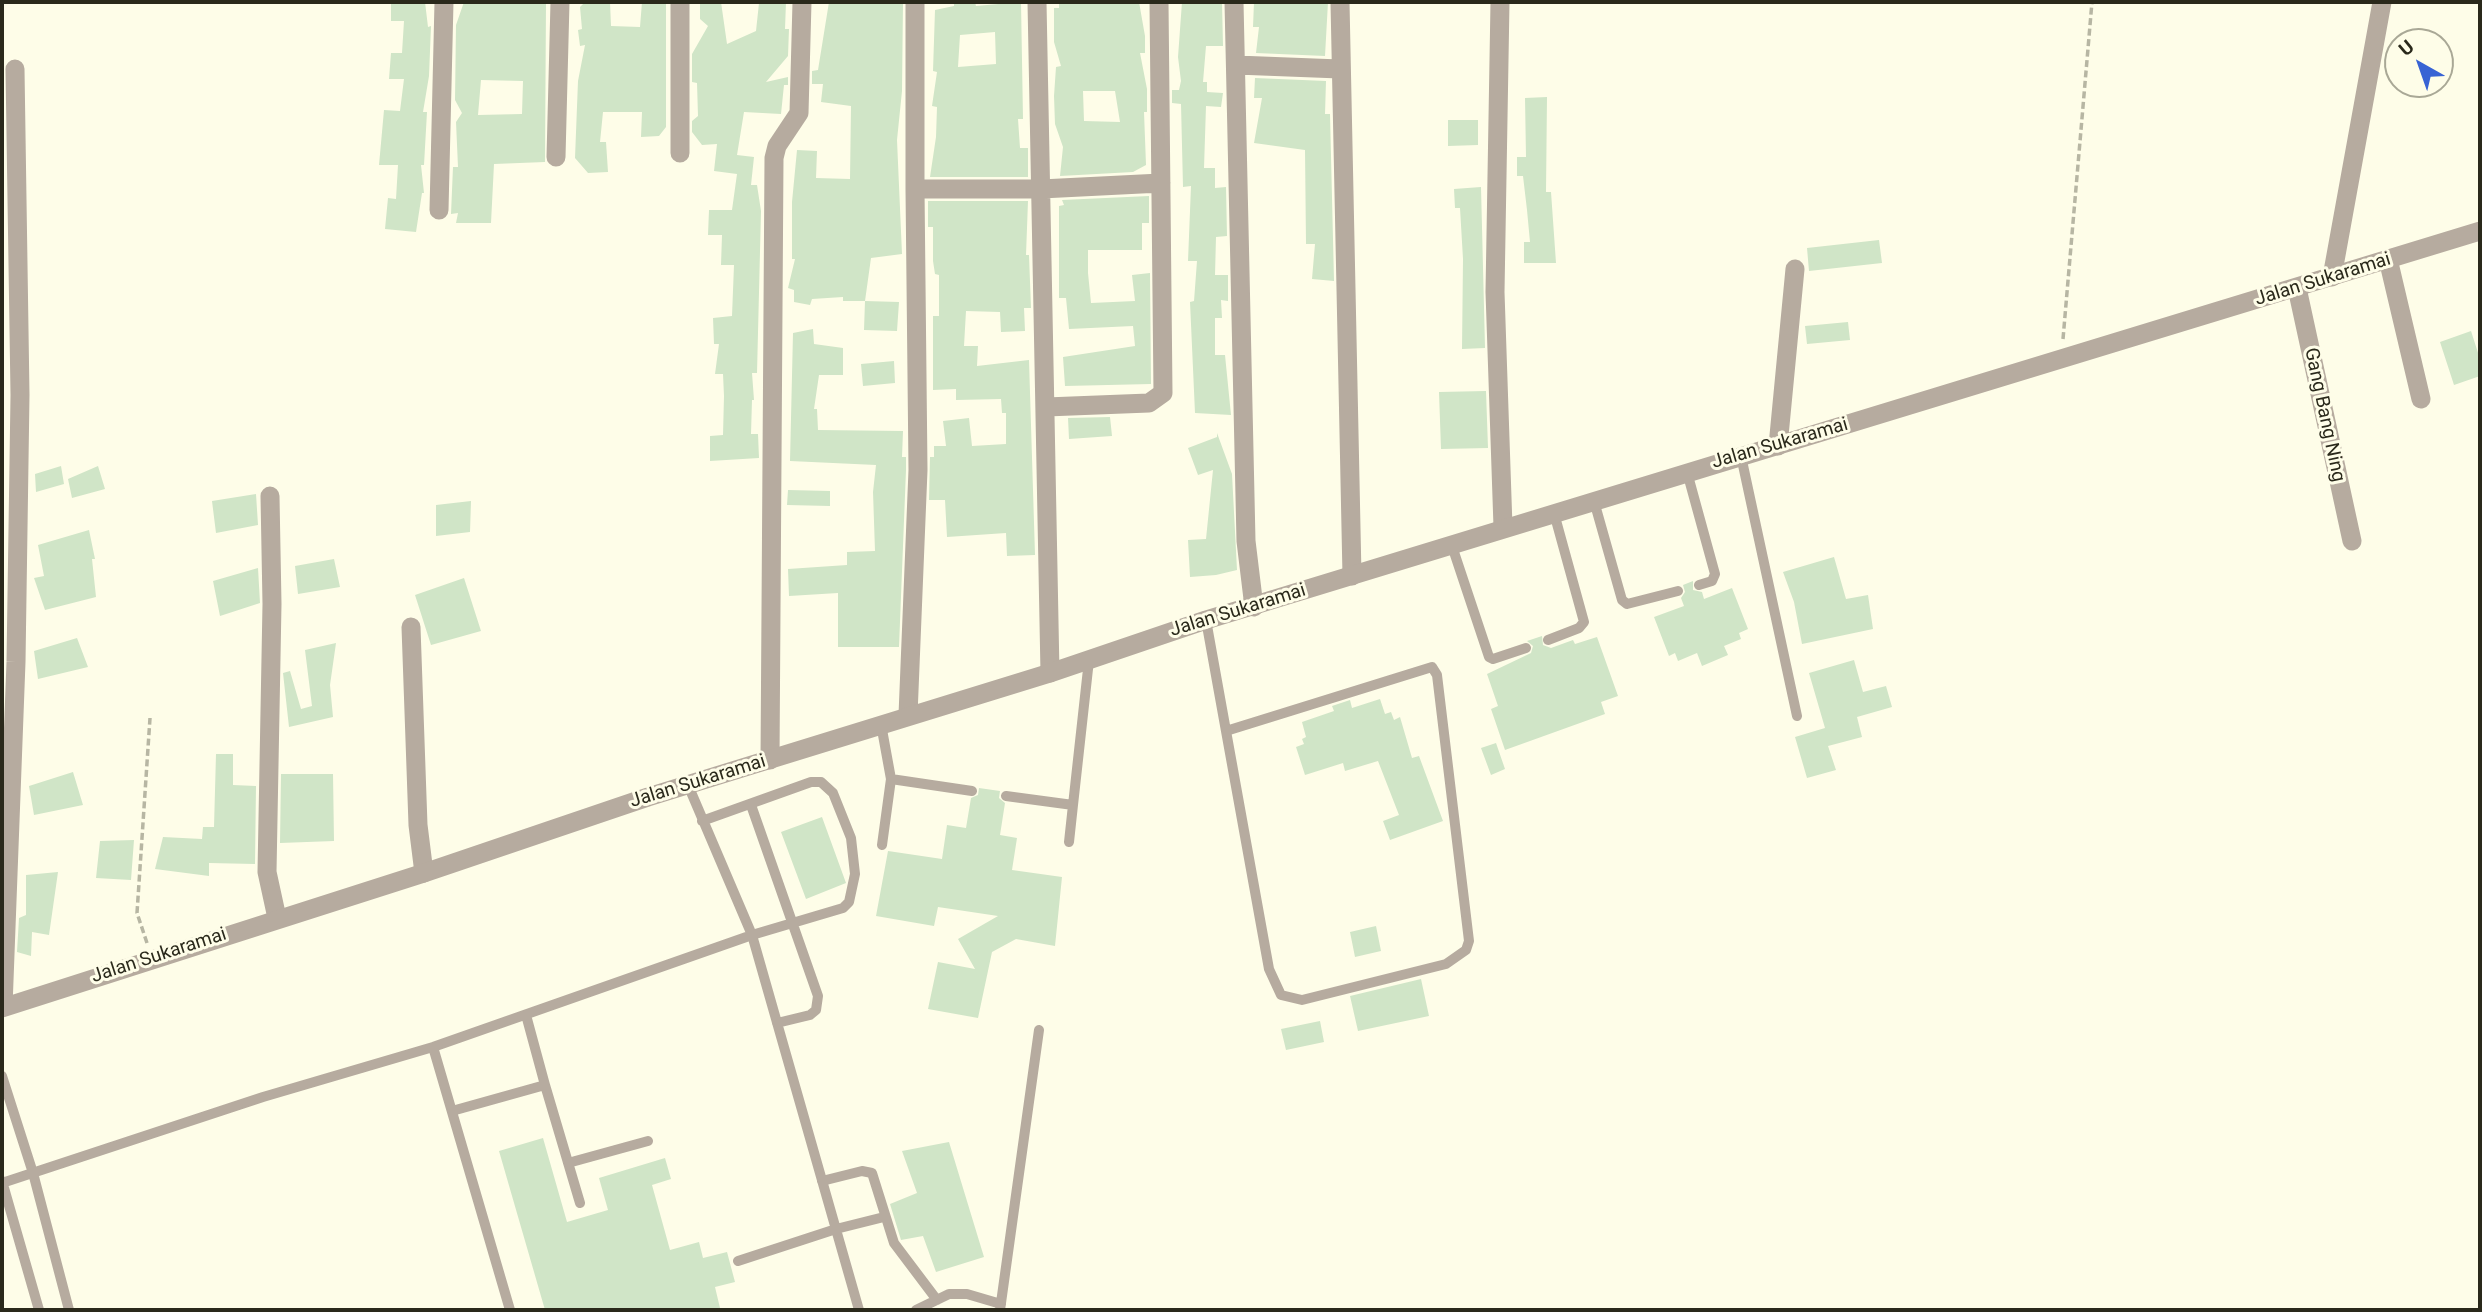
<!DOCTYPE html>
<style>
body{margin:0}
#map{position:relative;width:2482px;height:1312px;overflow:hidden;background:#fefde8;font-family:Roboto,sans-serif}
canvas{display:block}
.frame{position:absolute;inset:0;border:4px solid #2a291b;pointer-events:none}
.north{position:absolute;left:2384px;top:28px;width:70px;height:70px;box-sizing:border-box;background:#fefde8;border:2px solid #a9a896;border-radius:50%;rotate:320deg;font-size:19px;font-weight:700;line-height:28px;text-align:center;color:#2a291b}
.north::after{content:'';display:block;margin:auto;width:24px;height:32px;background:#3863d4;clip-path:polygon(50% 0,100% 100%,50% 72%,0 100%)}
</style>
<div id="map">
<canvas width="2482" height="1312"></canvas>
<div class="frame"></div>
<div class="north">U</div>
</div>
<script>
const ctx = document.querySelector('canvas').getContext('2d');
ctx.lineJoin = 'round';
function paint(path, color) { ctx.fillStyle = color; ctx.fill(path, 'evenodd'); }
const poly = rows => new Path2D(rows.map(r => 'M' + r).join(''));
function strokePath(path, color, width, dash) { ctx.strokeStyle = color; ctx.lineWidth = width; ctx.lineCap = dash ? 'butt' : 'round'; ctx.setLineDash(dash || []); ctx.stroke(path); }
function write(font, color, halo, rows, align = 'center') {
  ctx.font = font + ' Roboto,sans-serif'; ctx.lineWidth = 6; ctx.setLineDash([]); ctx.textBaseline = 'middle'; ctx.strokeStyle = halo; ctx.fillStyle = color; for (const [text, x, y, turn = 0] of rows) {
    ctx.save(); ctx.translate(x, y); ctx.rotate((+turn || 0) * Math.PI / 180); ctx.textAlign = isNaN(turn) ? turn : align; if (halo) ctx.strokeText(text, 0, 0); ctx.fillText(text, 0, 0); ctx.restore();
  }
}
paint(poly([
 [391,2,425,2,428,27,431,26,429,76,423,112,427,112,424,165,421,165,424,193,422,193,416,232,385,229,388,198,396,199,398,165,379,165,384,110,400,111,404,79,389,79,391,53,402,53,404,21,391,21],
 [464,2,546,2,545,162,494,164,491,223,456,223,458,213,451,214,453,167,458,167,456,122,462,113,455,100,456,25],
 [481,80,523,81,522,114,478,115],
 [585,2,610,2,611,26,640,27,642,2,666,2,666,127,659,136,641,137,642,112,603,112,600,142,606,142,608,172,588,173,575,158,578,81,585,45,580,46,578,30,582,29,580,7],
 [721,2,727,44,756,31,759,3,786,2,785,29,789,29,788,56,766,82,788,77,788,85,784,85,781,114,744,112,737,155,754,157,751,185,757,185,761,211,757,373,752,373,754,400,752,400,751,434,758,434,759,458,710,461,710,436,723,435,724,396,723,374,715,374,719,344,714,344,713,318,732,316,734,265,721,265,722,235,708,235,709,210,732,210,737,174,714,171,717,144,702,145,692,132,692,121,698,116,697,83,692,82,692,54,708,26,700,19,700,3],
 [829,2,903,2,902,91,897,140,902,254,871,258,865,301,843,301,843,297,812,299,810,305,794,302,794,290,788,288,795,259,792,259,792,202,797,150,817,151,816,178,850,179,851,106,821,102,823,84,812,84,812,71,818,70],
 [954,2,975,2,976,6,1021,2,1023,119,1018,119,1020,148,1028,148,1028,177,930,177,936,137,937,107,932,106,937,72,933,71,935,10,954,6],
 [995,32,996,64,958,67,960,35],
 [1059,2,1139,2,1145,36,1145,53,1140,53,1147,89,1147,112,1144,112,1146,165,1133,172,1060,176,1063,147,1055,124,1054,96,1056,67,1061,66,1054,42,1054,8,1059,8],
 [1083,91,1115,91,1120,122,1084,121],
 [1182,2,1222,2,1223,46,1206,46,1203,82,1207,82,1207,92,1223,93,1221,107,1206,106,1204,168,1215,168,1215,188,1226,187,1227,236,1216,237,1215,275,1228,275,1228,301,1221,300,1222,318,1215,318,1215,355,1225,355,1231,415,1195,413,1190,302,1194,301,1197,261,1188,261,1191,186,1183,187,1181,104,1172,103,1172,90,1179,90,1181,81,1178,57],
 [1254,2,1328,2,1325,56,1256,53,1259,27,1253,27],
 [1255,78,1326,81,1325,114,1330,114,1334,281,1312,279,1315,244,1306,244,1305,150,1254,143,1262,98,1254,98],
 [1547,97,1546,192,1551,192,1556,263,1524,263,1524,242,1530,242,1527,210,1523,176,1517,176,1517,157,1526,157,1525,98],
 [1448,120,1478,120,1478,145,1448,146],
 [1481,187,1485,348,1462,349,1463,259,1460,208,1455,208,1454,189],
 [1149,196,1149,223,1142,223,1142,250,1088,250,1088,273,1091,303,1135,301,1132,275,1150,273,1151,384,1065,386,1063,357,1135,346,1133,326,1069,329,1066,298,1059,298,1059,206,1064,205,1062,200],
 [928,201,1028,201,1026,255,1029,255,1031,308,1024,308,1025,331,1001,332,1000,312,966,311,964,346,978,346,977,366,1029,360,1035,555,1007,556,1006,533,947,537,945,500,929,500,930,457,934,457,934,446,946,446,943,421,969,418,972,446,1006,444,1006,413,1002,413,1001,399,956,400,956,389,933,390,933,316,939,316,939,275,935,274,933,261,933,227,928,227],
 [1879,240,1882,263,1809,271,1807,248],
 [865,301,899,302,897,331,864,330],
 [1848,322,1850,340,1807,344,1805,326],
 [813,329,814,344,843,348,843,375,819,375,814,409,817,409,818,430,903,431,902,457,906,457,906,470,899,647,838,647,838,593,789,596,788,569,847,565,847,552,875,551,873,492,876,465,790,461,793,333],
 [2471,331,2480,359,2480,376,2454,385,2440,342],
 [894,361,895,383,863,386,861,364],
 [1486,391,1488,448,1441,449,1439,392],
 [1110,417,1112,436,1069,439,1068,418],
 [1217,433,1232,474,1237,570,1216,575,1190,577,1188,540,1206,539,1213,470,1198,475,1188,448,1217,437],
 [61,466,64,484,36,492,35,474],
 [98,466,105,489,72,498,68,479],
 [788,490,830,491,830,506,787,505],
 [256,494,258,525,216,533,212,501],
 [471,501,470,532,436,536,436,505],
 [89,530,95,559,92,559,96,597,45,610,34,578,44,576,38,545],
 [1834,557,1846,599,1868,595,1873,629,1802,644,1794,602,1783,572],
 [334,559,340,587,298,594,295,566],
 [258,568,260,603,220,616,213,581],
 [464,578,481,631,431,645,415,595],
 [1693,581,1693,590,1702,592,1704,599,1732,588,1748,629,1739,633,1741,639,1724,646,1728,655,1702,666,1697,653,1678,661,1675,653,1669,656,1654,617,1684,606,1681,598,1685,592,1683,585],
 [1542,636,1543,645,1551,648,1573,640,1575,644,1597,637,1618,696,1601,702,1605,714,1505,750,1491,709,1498,706,1487,674,1531,653,1533,646,1527,641],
 [77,638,88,667,38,679,34,651],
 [336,643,330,685,333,717,289,727,283,673,290,671,301,709,312,706,305,650],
 [1854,660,1863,692,1886,686,1892,707,1857,717,1862,737,1828,746,1836,770,1807,778,1795,737,1825,728,1809,673],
 [1380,699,1385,714,1391,712,1394,720,1400,717,1412,758,1419,756,1443,821,1390,840,1383,821,1399,815,1378,761,1345,771,1343,763,1305,775,1296,747,1304,744,1302,739,1306,737,1302,722,1334,711,1332,706,1350,700,1352,708],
 [1496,743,1505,769,1491,775,1481,748],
 [216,754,233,754,233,785,256,786,255,864,209,863,209,876,155,869,163,837,202,839,203,827,214,827],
 [73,772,83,805,34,815,29,786],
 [281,774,333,774,334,841,280,843],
 [979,788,1000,791,999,798,1005,803,1000,835,1017,838,1012,870,1062,877,1055,946,1016,939,992,952,978,1018,928,1009,938,962,975,969,958,939,998,916,938,907,934,926,876,916,888,851,942,859,947,825,966,828,971,798,978,795],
 [822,817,846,883,806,899,781,832],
 [134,840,131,880,96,878,100,841],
 [58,872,49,935,32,932,31,956,17,952,19,918,26,915,26,875],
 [1376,926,1381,951,1355,957,1350,932],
 [1421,979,1429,1016,1358,1031,1350,996],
 [1320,1021,1324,1042,1286,1050,1281,1029],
 [543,1138,567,1222,608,1210,599,1178,665,1158,671,1179,652,1185,670,1250,699,1242,703,1258,727,1252,735,1282,715,1287,720,1308,545,1310,499,1151],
 [949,1142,984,1257,936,1272,923,1236,901,1240,890,1204,917,1193,902,1151]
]), '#d0e5c7');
strokePath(poly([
 [2063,339,2092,2],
 [147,943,137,913,150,718]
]), '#b7b6a3', 3.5, [7, 3.5]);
strokePath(poly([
 [1741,456,1797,716],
 [1687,472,1715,574,1712,581,1699,585],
 [1594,501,1622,600,1627,604,1678,591],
 [1452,546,1489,657,1493,659,1526,648],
 [1206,620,1226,731,1269,969,1281,995,1302,1000,1446,964,1466,950,1469,941,1437,675,1432,667,1226,731],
 [1548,640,1579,628,1584,622,1554,513],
 [881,724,891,779,882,845],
 [891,779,972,791],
 [688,785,752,935,859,1310],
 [1006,796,1073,805,1089,660],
 [751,805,818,996,816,1010,810,1015,777,1023],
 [1069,842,1073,805],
 [526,1015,545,1085],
 [433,1047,510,1310],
 [2,1076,33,1173,69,1310],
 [452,1111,545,1085,580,1203],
 [568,1163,648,1141],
 [2,1181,39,1310],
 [822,1181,862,1171,872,1173,894,1243,937,1300],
 [2,1183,263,1097,433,1047,752,935,843,908,849,902,855,874,851,838,833,793,821,782,811,782,702,821],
 [738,1261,836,1229,884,1217],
 [916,1310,949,1294,967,1294,1001,1304],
 [1000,1310,1039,1030]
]), '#b6ab9f', 10);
strokePath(poly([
 [915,2,915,189],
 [1037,2,1050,673],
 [1234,2,1246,541,1254,607],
 [1340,2,1352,576],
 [1500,2,1495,292,1503,527],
 [1236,65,1340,69],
 [680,153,680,2],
 [556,157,560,2],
 [439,210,444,2],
 [2388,259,2421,399],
 [2332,277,2382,2],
 [2297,288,2352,541],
 [1046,407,1149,403,1163,393,1159,2],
 [1778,446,1795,269],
 [270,496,272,604,267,872,277,918],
 [411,627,418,825,424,873],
 [908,715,918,470,915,189,1041,189,1161,183],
 [770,760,774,158,777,146,799,113,802,2],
 [3,1007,16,662,20,395,15,69]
]), '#b6ab9f', 19);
strokePath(poly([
 [2,1008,424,873,648,797,1050,673,1206,620,2480,231]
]), '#b6ab9f', 19);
write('19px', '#2a291b', '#fefde8', [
 ["Jalan Sukaramai",2323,280,-17],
 ["Gang Bang Ning",2324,415,78],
 ["Jalan Sukaramai",1780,444,-16],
 ["Jalan Sukaramai",1238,611,-17],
 ["Jalan Sukaramai",698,782,-17],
 ["Jalan Sukaramai",159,956,-18]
]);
</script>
